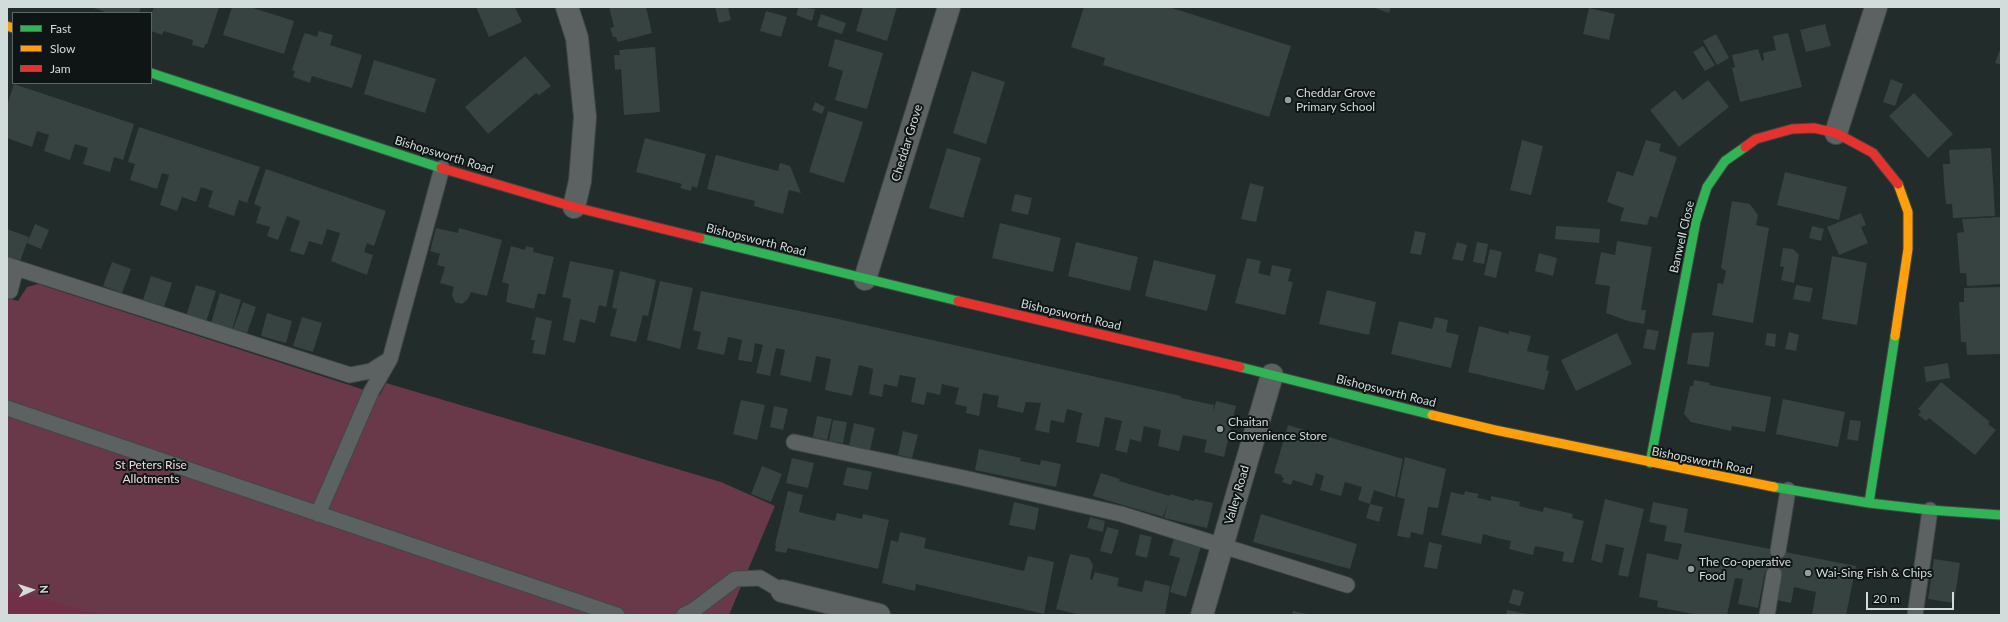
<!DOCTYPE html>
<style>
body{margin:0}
#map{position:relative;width:2008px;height:622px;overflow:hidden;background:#222c2a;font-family:Lato,sans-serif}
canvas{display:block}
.frame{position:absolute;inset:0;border:8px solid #d2dcda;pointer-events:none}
.legend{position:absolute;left:12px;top:12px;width:140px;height:72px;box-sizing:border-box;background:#0e1514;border:1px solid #5c6563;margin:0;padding:5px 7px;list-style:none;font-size:12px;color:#d2dcda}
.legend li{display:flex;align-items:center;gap:8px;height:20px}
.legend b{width:20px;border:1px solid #5c6563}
.north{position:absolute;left:12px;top:570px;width:40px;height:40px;-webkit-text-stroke:3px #0e1514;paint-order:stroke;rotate:87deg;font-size:11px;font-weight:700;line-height:16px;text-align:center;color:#d2dcda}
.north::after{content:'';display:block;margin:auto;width:14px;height:18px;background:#d2dcda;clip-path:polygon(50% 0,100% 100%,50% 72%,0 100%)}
.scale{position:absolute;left:1866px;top:592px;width:88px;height:18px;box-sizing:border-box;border:2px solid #d2dcda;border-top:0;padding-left:5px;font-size:12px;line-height:14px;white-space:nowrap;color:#d2dcda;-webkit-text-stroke:3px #0e1514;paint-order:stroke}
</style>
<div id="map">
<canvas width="2008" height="622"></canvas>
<div class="frame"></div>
<ul class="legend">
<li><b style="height:5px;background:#30b455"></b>Fast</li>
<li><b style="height:5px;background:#ff9f0a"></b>Slow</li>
<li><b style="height:5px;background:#e5322d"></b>Jam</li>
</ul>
<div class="north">N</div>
<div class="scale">20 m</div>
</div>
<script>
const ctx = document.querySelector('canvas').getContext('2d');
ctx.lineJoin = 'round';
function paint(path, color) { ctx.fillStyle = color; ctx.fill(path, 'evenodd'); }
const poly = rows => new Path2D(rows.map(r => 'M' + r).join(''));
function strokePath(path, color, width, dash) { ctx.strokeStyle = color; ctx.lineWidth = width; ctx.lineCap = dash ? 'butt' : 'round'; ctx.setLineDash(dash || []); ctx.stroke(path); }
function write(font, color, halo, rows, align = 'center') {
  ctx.font = font + ' Lato,sans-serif'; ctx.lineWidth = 4; ctx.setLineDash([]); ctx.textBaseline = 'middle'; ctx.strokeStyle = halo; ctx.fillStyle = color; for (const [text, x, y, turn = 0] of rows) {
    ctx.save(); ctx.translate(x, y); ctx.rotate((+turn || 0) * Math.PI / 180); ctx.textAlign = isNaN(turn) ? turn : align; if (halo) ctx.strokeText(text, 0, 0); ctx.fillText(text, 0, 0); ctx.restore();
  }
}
paint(poly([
 [38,284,380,395,386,383,721,482,775,506,729,615,7,615,7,298,18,301,27,287]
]), '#693949');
paint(poly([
 [7,590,103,615,7,615]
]), '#723048');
paint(poly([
 [91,7,141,7,139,13,108,13],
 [154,7,219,7,207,44,205,44,204,48,192,45,193,40,164,31,162,35,151,31,151,15],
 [232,7,250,7,294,21,284,54,223,35],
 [476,7,515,7,522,22,489,37],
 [609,7,646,7,652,33,618,42,616,37,613,37,610,28,614,27],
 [715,7,728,7,731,20,719,23],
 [799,7,815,9,812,21,796,15],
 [863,7,897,7,887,41,856,31],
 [1084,7,1169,7,1291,46,1269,117,1103,65,1105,58,1071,47],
 [1372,7,1391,7,1389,13],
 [1589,8,1615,14,1609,40,1583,34],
 [766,11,787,17,781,37,760,31],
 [821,14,846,23,842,34,817,26],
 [1825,24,1831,46,1806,52,1800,30],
 [319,31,333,35,330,45,362,55,352,88,312,76,310,83,293,77,295,71,292,70,303,37,305,33,317,37],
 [1788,33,1802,87,1740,102,1732,68,1735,67,1732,55,1758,49,1762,61,1764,60,1763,53,1776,50,1773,36],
 [1716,34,1729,58,1717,65,1703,41],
 [835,39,883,53,867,109,835,100,843,71,828,66],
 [1703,46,1715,65,1705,71,1693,52],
 [655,47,660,112,624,115,621,69,615,70,614,55,620,55,619,50],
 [2001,47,2001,65,1995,63],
 [525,56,551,86,539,95,536,93,488,134,465,107],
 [374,60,436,79,425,113,364,94],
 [972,71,1005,82,986,144,953,133],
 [1891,79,1903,84,1895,106,1883,102],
 [1708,80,1729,107,1679,147,1650,110,1675,90,1683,100],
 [14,84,134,124,123,160,114,157,110,172,83,164,88,148,75,144,70,160,44,151,49,135,37,131,32,147,7,138,7,105],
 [1914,93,1953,134,1928,158,1889,116],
 [815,102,825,107,822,114,812,110],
 [828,111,863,122,844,183,809,172],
 [139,127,260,167,247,203,239,200,234,216,208,207,213,191,201,187,196,202,182,197,177,211,160,205,169,175,162,173,157,189,130,180,135,164,128,162],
 [645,138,706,154,697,188,692,186,691,191,680,188,682,184,636,172],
 [1522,140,1543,146,1531,195,1510,190],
 [1646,140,1661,144,1659,151,1677,157,1657,218,1650,216,1647,225,1620,221,1624,208,1607,202,1617,171,1633,176],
 [947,148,981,158,963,218,929,208],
 [1991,148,1995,216,1953,218,1952,204,1946,204,1944,184,1943,164,1950,164,1949,150],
 [716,155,778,171,780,163,790,166,801,193,789,190,783,214,754,206,755,201,707,189],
 [266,169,386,211,374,246,367,243,364,252,373,255,367,275,331,261,340,233,327,229,322,245,309,241,304,255,290,251,300,221,287,216,278,240,267,236,270,227,256,223,261,207,254,204],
 [1785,172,1847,187,1839,220,1777,205],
 [1250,183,1264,187,1256,222,1241,219],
 [1015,194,1032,198,1028,215,1011,211],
 [1732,201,1750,204,1758,215,1756,225,1769,228,1753,323,1712,315,1718,283,1723,284,1726,271,1721,268],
 [1861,213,1866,225,1861,227,1868,243,1839,255,1827,227],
 [2001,217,2001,284,1967,286,1966,273,1960,273,1957,233,1964,232,1962,219],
 [1000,223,1061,238,1053,272,992,258],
 [35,224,49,230,41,249,27,243],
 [1556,226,1600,229,1599,243,1555,239],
 [1812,226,1824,229,1821,241,1809,238],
 [436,228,458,233,459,228,502,240,487,296,471,292,468,299,462,304,455,302,452,295,454,287,440,283,445,267,437,265,440,254,430,251],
 [7,229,29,237,19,264,7,260],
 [1415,231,1426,233,1421,255,1410,253],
 [1617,241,1652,247,1641,310,1646,310,1644,324,1628,321,1606,313,1610,286,1595,284,1601,252,1615,255],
 [1076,242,1138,257,1130,291,1068,276],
 [1457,242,1467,245,1463,261,1452,259],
 [1477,242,1488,244,1484,264,1473,262],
 [511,246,525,250,526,246,534,248,533,252,554,257,545,295,538,293,534,309,506,302,509,284,502,282],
 [1783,248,1793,249,1799,255,1794,283,1781,280,1784,267,1780,266],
 [1490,249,1502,252,1496,278,1484,275],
 [1539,253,1557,258,1553,276,1535,271],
 [1832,256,1867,263,1857,325,1822,319],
 [1247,258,1261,261,1258,273,1270,276,1272,265,1291,269,1288,281,1293,282,1285,315,1235,303],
 [1154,260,1216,275,1207,311,1145,296],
 [570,261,614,270,606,307,599,305,595,323,580,319,575,343,563,340,571,299,562,297],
 [112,262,131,269,122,293,103,286],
 [620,271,656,280,648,316,643,315,636,342,610,336,617,309,612,308],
 [151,276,172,283,164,307,143,300],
 [660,281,693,288,680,349,647,340],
 [196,285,216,291,206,322,186,316],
 [1796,285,1813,288,1810,302,1793,299],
 [2001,287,2001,354,1967,355,1966,342,1961,342,1959,302,1964,302,1964,288],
 [1327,290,1376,302,1369,335,1319,324],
 [701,291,834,318,1181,396,1181,398,1214,405,1213,413,1216,401,1236,406,1224,457,1204,452,1207,440,1183,435,1179,451,1158,446,1161,430,1144,426,1141,442,1130,439,1127,453,1115,450,1122,421,1105,417,1099,447,1076,442,1082,413,1067,409,1064,423,1051,420,1049,433,1035,430,1041,403,1026,402,1023,413,997,407,999,396,983,393,979,416,966,413,967,407,955,404,959,388,942,384,940,395,927,392,924,405,911,402,916,378,900,375,897,387,884,384,882,397,869,394,873,369,859,365,852,396,825,390,831,359,816,356,811,382,780,375,785,350,776,348,770,376,756,373,763,345,755,343,752,362,738,360,742,340,728,337,724,355,697,349,701,332,693,330],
 [220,293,241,300,232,330,211,323],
 [243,302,256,307,247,333,233,329],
 [267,313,292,321,286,343,261,336],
 [302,317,322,323,313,352,293,346],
 [536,317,552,321,545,355,532,353,535,340,531,340],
 [1435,317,1448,320,1446,332,1459,335,1451,368,1391,354,1399,321,1432,329],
 [1479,326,1509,334,1509,331,1531,336,1527,351,1549,356,1546,370,1549,371,1544,390,1468,372],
 [1647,329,1659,331,1655,350,1643,348],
 [1714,332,1709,367,1687,364,1692,333],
 [1789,332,1799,335,1796,351,1785,349],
 [1617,333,1632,364,1576,391,1561,360],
 [1767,333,1776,334,1775,347,1765,345],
 [1948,363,1950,378,1926,382,1924,367],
 [1694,380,1710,383,1709,385,1771,397,1765,432,1732,426,1731,431,1691,422,1684,414,1690,386,1693,386],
 [1941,382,1990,422,1988,424,1996,430,1975,455,1929,418,1926,421,1918,415,1921,411,1918,409],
 [1783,399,1845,412,1838,447,1776,434],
 [741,400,765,405,757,440,733,434],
 [774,406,788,409,783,430,770,427],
 [817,416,832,419,827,440,813,437],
 [833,420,847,422,843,443,829,441],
 [1850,420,1861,421,1858,441,1847,439],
 [854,423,875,428,870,450,849,445],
 [1288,425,1403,459,1395,497,1374,490,1370,504,1383,507,1379,522,1366,518,1370,504,1358,500,1362,487,1345,482,1341,496,1320,490,1324,476,1316,473,1312,486,1293,480,1291,485,1282,482,1284,478,1281,477,1282,475,1274,473],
 [903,431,918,435,912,458,898,455],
 [979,449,1021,458,1020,461,1040,465,1041,460,1061,464,1056,487,975,470],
 [1405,457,1446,469,1438,508,1428,507,1423,535,1411,532,1410,538,1397,536,1405,499,1397,497],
 [792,458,814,463,808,488,786,483],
 [762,466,782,474,771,502,751,494],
 [847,467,872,472,868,490,843,485],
 [1101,473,1120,479,1119,481,1170,496,1170,494,1194,501,1195,499,1213,503,1207,528,1164,518,1168,503,1163,517,1093,496],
 [788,491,803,495,799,512,835,521,837,513,862,519,863,514,889,520,878,569,788,548,786,553,775,551,776,546,775,545],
 [1465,491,1479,494,1477,498,1479,498,1491,501,1491,496,1520,502,1519,506,1543,512,1544,507,1573,514,1572,518,1584,521,1573,563,1562,561,1564,552,1535,546,1533,555,1509,549,1511,541,1497,538,1483,534,1481,544,1441,535,1451,492,1464,495],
 [1605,499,1644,509,1628,577,1618,575,1624,548,1606,544,1602,563,1591,560],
 [1014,502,1039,508,1035,530,1009,525],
 [1653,502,1688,509,1684,532,1856,566,1846,615,1812,615,1816,592,1794,587,1791,603,1777,600,1782,575,1765,572,1758,608,1738,604,1743,579,1735,578,1727,615,1698,615,1657,607,1658,601,1639,597,1647,553,1678,560,1682,544,1664,541,1667,526,1649,522],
 [1261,514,1357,544,1350,569,1253,542],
 [1090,517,1105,521,1103,532,1087,528],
 [1107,527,1119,530,1112,554,1100,551],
 [900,532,926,538,924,548,1024,571,1028,556,1054,562,1044,614,916,584,915,591,882,583,891,540,898,542],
 [1140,534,1152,537,1147,558,1135,555],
 [1174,538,1201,546,1186,597,1170,592,1180,558,1169,555],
 [1429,542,1442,545,1437,569,1424,567],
 [1070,554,1089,558,1093,565,1090,579,1092,580,1095,572,1119,578,1117,586,1142,592,1145,580,1170,586,1165,615,1081,615,1056,609],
 [1934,559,1960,563,1954,603,1928,599],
 [1513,589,1524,592,1520,606,1509,603],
 [1507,610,1528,614,1527,615,1506,615],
 [1293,611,1307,614,1307,615,1292,615]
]), '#374341');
const lane = poly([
 [7,265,350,375,371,371,390,359],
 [10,291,16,268],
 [7,408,617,615],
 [794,442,964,478,1121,514,1347,585],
 [318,514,371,392,390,359,442,168],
 [1778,551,1788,490],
 [684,615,694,610,735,579,760,578,782,591],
 [1767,615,1774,574],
 [1915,615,1930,510]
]);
const street = poly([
 [567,7,577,38,585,117,580,181,574,207],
 [1836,133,1876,7],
 [865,279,949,7],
 [782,591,879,615],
 [1202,615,1272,375]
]);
const fast = poly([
 [151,73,441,168],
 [700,238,958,301],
 [1240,367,1432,415],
 [1650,463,1696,221,1707,187,1725,161,1745,147],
 [1774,487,1869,503,1930,510,2001,515],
 [1869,503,1895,336]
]);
const slow = poly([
 [7,26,13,28],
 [1895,336,1908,249,1908,212,1898,184],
 [1432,415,1495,430,1774,487]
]);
const jam = poly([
 [1745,147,1756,139,1792,129,1814,128,1836,133,1873,153,1898,184],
 [441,168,574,207,700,238],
 [958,301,1240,367]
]);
strokePath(lane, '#3f4846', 17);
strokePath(street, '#3f4846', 24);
strokePath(fast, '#3f4846', 11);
strokePath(slow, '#3f4846', 11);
strokePath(jam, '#3f4846', 11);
strokePath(lane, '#5c6261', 15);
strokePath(street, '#5c6261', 22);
strokePath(fast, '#30b455', 9);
strokePath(slow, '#ff9f0a', 9);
strokePath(jam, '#e5322d', 9);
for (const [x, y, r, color] of [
 [1288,100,4,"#949e9c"],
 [1220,429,4,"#949e9c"],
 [1691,569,4,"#949e9c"],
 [1808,573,4,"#949e9c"]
]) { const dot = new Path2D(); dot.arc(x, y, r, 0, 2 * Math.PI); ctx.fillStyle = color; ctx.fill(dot); strokePath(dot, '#0e1514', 1.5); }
write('12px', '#d2dcda', '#0e1514', [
 ["Cheddar Grove",1296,93],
 ["Primary School",1296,107],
 ["Chaitan",1228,422],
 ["Convenience Store",1228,436],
 ["The Co-operative",1699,562],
 ["Food",1699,576],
 ["Wai-Sing Fish & Chips",1816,573]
], 'left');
write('12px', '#d2dcda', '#0e1514', [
 ["Cheddar Grove",907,143,-73],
 ["Bishopsworth Road",444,155,17],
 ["Banwell Close",1682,237,-77],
 ["Bishopsworth Road",756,240,14],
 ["Bishopsworth Road",1071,315,13],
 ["Bishopsworth Road",1386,391,14],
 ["Bishopsworth Road",1702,461,11],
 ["Valley Road",1237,495,-74]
]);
write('12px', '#f2dae0', '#0e1514', [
 ["St Peters Rise",151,465],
 ["Allotments",151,479]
]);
</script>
